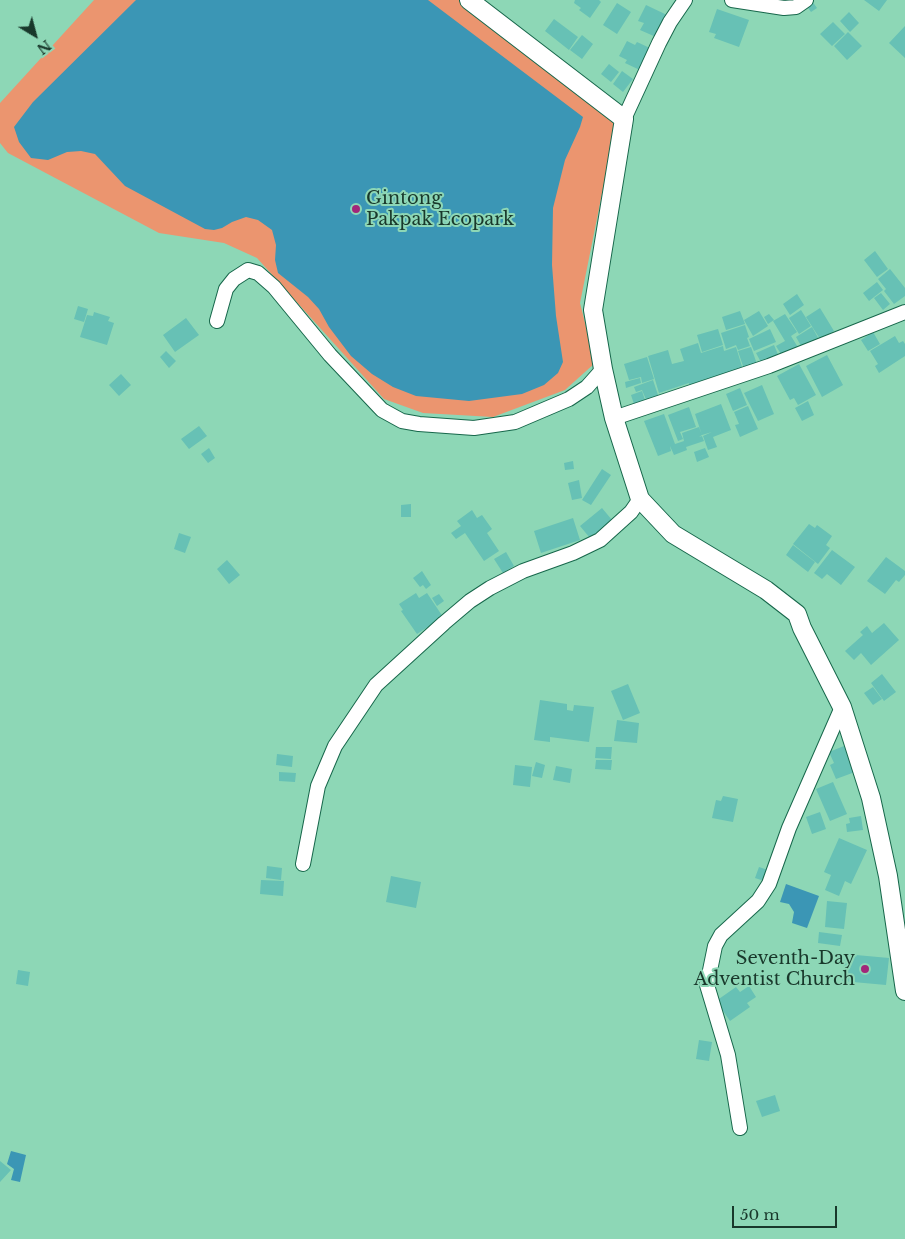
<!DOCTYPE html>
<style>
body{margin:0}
#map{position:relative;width:905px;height:1239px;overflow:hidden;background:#8dd7b6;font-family:"Libre Baskerville",serif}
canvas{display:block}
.north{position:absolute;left:10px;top:10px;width:50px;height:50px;-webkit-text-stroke:4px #8dd7b6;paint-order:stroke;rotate:143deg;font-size:14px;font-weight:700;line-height:20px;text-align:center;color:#19382b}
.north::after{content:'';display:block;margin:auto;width:18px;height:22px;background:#19382b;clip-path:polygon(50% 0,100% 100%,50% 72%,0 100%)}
.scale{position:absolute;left:732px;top:1206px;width:105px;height:22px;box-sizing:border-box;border:2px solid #19382b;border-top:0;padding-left:6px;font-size:15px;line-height:18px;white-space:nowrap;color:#19382b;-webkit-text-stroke:4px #8dd7b6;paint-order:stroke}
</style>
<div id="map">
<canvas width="905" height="1239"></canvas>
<div class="north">N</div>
<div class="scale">50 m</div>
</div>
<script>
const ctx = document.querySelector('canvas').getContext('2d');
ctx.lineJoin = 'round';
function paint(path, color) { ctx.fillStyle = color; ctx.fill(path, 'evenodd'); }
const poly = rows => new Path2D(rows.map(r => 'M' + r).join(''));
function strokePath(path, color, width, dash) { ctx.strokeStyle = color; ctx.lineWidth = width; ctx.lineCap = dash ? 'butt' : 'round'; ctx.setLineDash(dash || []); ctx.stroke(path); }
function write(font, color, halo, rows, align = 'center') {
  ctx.font = font + ' "Libre Baskerville",serif'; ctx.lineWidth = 4; ctx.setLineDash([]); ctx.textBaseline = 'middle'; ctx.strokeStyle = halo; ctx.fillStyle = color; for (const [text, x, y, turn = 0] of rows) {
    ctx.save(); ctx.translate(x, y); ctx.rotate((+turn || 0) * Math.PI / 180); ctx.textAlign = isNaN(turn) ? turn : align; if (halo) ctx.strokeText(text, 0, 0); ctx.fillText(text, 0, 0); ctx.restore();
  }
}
paint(poly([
 [94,0,472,0,619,109,580,303,595,363,565,390,493,417,423,413,384,399,257,258,224,243,159,233,8,153,0,143,0,103]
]), '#eb956f');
paint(poly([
 [136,0,428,0,583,117,580,127,565,160,553,208,552,265,556,316,563,362,558,373,544,385,522,394,469,401,416,396,393,387,372,374,351,356,329,327,319,309,308,297,278,273,275,260,276,245,272,230,258,220,246,217,232,222,222,228,214,230,205,229,125,186,95,154,81,151,67,152,48,160,31,158,19,142,14,127,33,102],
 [786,884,819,896,807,928,792,923,794,912,789,904,780,902],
 [11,1151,26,1155,20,1182,11,1180,14,1169,7,1164]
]), '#3b96b5');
paint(poly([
 [575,0,599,0,601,2,590,18,579,10,581,8,574,3],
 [864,0,887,0,879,11],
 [812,1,817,8,811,12,806,5],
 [617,3,631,12,617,34,603,25],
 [646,5,667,15,656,37,640,30,644,23,638,21],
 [717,9,749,20,739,47,714,38,716,34,709,32],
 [849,12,859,23,850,32,840,21],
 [554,19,578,37,569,50,545,31],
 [833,22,845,34,832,46,820,34],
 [905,26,905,58,889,43],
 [848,32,862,46,847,60,834,46],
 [582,35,593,44,582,59,570,50],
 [627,41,635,45,637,42,652,49,642,71,625,63,627,60,619,56],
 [609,64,619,72,611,82,601,74],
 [622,71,633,79,623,92,613,84],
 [875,251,888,269,877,277,864,260],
 [890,269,905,288,905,296,894,304,884,291,886,289,878,279],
 [877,282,883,290,869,301,863,293],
 [881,293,890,304,883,310,874,298],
 [797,294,804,305,790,315,783,304],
 [78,306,88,309,84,322,74,319],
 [820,308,834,331,820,339,806,317],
 [801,310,811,326,799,334,789,318],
 [740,311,745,324,726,330,722,317],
 [759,311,768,326,753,336,744,320],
 [94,312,110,317,108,321,114,323,107,345,80,337,87,315,93,316],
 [769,314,774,320,768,324,764,317],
 [785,314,797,332,791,336,799,349,784,359,776,346,785,341,773,321],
 [186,318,199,335,175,352,163,335],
 [745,325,749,337,747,338,750,346,738,350,736,345,726,349,721,333],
 [812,327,820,341,804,351,796,337],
 [718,329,723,345,702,352,697,335],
 [770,329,776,342,754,351,749,339],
 [873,332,880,344,868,351,861,340],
 [895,336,899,343,903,341,905,344,905,356,879,373,875,366,878,364,870,351],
 [698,343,701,353,723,346,724,351,736,347,743,370,691,391,689,383,659,393,648,356,668,350,672,364,684,361,680,349],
 [774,345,780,359,763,366,756,353],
 [751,347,758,367,745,372,738,351],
 [166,351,176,361,169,368,160,357],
 [827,355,843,385,822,397,806,366],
 [647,357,654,379,642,383,641,377,629,380,624,364],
 [799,364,816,395,798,405,794,398,790,400,777,376],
 [121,374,131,385,119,396,109,385],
 [640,378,641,383,626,388,625,382],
 [653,380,659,398,647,402,642,390,636,392,634,387],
 [762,385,774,414,758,421,744,393],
 [740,388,747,405,733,411,726,394],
 [642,391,646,403,635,407,631,395],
 [808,401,814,415,802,421,795,408],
 [721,404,731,430,713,437,717,447,708,450,703,436,712,432,702,435,695,414],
 [748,406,758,429,740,437,735,425,739,424,734,412],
 [689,407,696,427,680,432,683,439,678,441,668,415],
 [664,414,675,444,684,441,682,433,699,427,702,435,699,437,702,436,704,441,686,447,687,450,674,455,670,446,671,451,658,456,644,421],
 [199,426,207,436,189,449,181,439],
 [209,448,215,458,208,463,201,454],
 [705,448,709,457,697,462,694,452],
 [573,461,574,469,565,470,564,463],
 [602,469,611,475,591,505,582,500],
 [579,480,582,498,572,500,568,483],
 [411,504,411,517,401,517,401,505],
 [602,508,612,520,590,538,580,526],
 [472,510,477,518,482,515,492,529,487,533,499,551,484,561,465,533,456,539,451,533,461,526,457,521],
 [573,518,580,540,541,553,534,531],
 [809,524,815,528,817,525,832,536,826,545,830,548,818,564,793,544],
 [179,533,191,537,185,553,174,549],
 [793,545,815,562,808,572,786,555],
 [832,550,855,567,841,585,827,574,822,579,814,573],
 [506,552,514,566,503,573,494,559],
 [886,557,905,571,905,575,899,582,896,580,885,594,867,581],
 [227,560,240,575,229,584,217,569],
 [422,571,431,585,426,589,423,585,420,587,413,578],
 [416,593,419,598,427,593,443,617,417,634,401,611,403,610,399,604],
 [439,594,444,601,437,606,432,598],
 [884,623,899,640,871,665,861,653,854,660,845,651,863,635,860,632,867,626,872,633],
 [882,674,896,692,884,701,871,683],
 [628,684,640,713,623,720,611,691],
 [873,687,882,699,873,705,864,693],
 [540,700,567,704,567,710,573,711,574,705,594,707,589,742,550,737,550,742,534,740],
 [617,720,639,723,637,743,614,741],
 [844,746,855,772,836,779,830,765,834,763,829,752],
 [596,747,612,747,611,759,595,758],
 [277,754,293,756,292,767,276,765],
 [596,760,612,760,611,770,595,769],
 [536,762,545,765,542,778,532,776],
 [515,765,532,767,530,787,513,785],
 [556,766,572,769,570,783,553,780],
 [279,772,296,773,295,782,279,781],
 [833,782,847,814,830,821,816,789],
 [723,796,738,799,733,822,712,818,716,800,721,801],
 [820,812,826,829,812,834,806,817],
 [861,816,863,830,847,832,846,824,850,823,849,818],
 [839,838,867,850,851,884,845,881,839,896,825,890,831,875,824,872],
 [267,866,282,868,281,880,266,878],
 [759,867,768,870,764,881,755,878],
 [391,876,421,882,416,908,386,902],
 [261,880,284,881,283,896,260,894],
 [827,901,847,903,844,929,825,927],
 [819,932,842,935,840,946,818,943],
 [845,954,889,958,886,985,842,981],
 [18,970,30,972,28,986,16,984],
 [749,986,756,997,747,1003,750,1007,730,1021,716,1001,736,987,740,992],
 [699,1040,712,1042,709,1061,696,1059],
 [775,1095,780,1111,762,1117,756,1101],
 [0,1161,11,1170,0,1182]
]), '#67c1b5');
const minor = poly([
 [732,0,784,8,796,7,806,0],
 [624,119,659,43,670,22,685,0],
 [217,321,226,289,234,279,248,270,258,273,274,287,330,355,382,410,402,421,419,424,474,428,515,422,569,399,587,387,603,369],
 [614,418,769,366,905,312],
 [303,864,318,786,335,746,376,685,444,623,470,601,490,588,523,571,573,553,600,540,631,512,640,499],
 [740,1128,728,1055,707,985,715,946,721,935,758,901,769,884,789,828,842,707]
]);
const tertiary = poly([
 [469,0,624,119,593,310,603,369,614,418,640,499,673,534,766,590,797,614,802,628,842,707,871,798,888,876,905,991]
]);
strokePath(minor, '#17674b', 16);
strokePath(tertiary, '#17674b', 20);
strokePath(minor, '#fff', 14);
strokePath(tertiary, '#fff', 18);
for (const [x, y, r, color] of [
 [356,209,5,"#a2267a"],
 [865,969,5,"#a2267a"]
]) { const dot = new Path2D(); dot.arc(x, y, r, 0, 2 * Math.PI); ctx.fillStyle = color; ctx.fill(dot); strokePath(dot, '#8dd7b6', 2); }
write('18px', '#19382b', '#8dd7b6', [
 ["Gintong",366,199],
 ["Pakpak Ecopark",366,220],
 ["Seventh-Day",855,959,"right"],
 ["Adventist Church",855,980,"right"]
], 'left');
</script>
